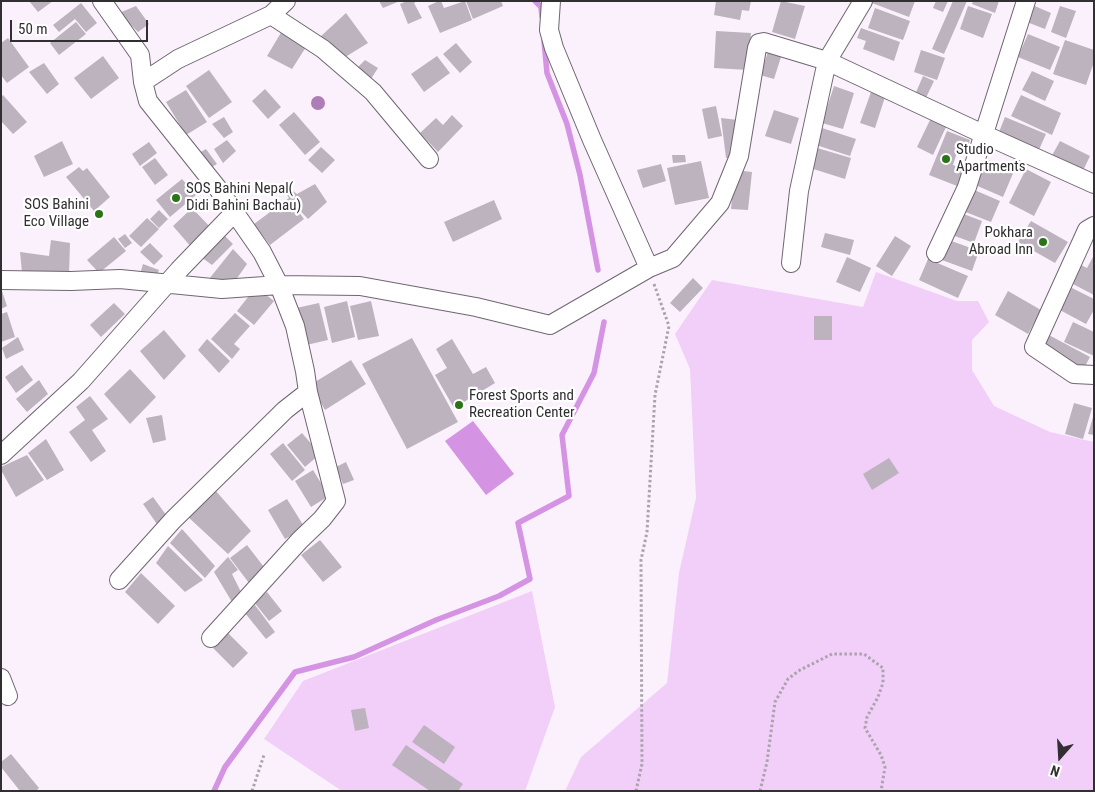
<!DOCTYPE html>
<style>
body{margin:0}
#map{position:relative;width:1095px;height:792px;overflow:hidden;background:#fbf1fd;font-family:"Roboto Condensed",sans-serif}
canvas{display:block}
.frame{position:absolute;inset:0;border:2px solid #322f33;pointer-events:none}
.north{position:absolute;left:1035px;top:732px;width:50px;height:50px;-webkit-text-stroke:4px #fff;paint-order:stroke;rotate:199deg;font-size:14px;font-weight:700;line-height:20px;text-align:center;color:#322f33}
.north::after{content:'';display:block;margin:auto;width:18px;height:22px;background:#322f33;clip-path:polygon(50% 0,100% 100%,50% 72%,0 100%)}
.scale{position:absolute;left:10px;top:20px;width:138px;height:22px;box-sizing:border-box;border:2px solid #322f33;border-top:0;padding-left:6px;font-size:15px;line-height:18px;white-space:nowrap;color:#322f33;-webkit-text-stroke:4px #fff;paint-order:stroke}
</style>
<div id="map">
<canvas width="1095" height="792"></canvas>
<div class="frame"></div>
<div class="north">N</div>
<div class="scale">50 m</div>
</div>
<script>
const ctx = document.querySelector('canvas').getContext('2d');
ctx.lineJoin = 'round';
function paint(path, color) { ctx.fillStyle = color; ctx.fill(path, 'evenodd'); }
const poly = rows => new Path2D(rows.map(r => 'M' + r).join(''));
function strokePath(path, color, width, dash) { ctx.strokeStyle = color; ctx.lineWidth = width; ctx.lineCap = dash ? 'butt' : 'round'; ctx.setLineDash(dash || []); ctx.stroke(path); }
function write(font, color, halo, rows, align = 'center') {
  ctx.font = font + ' "Roboto Condensed",sans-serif'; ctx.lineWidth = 4.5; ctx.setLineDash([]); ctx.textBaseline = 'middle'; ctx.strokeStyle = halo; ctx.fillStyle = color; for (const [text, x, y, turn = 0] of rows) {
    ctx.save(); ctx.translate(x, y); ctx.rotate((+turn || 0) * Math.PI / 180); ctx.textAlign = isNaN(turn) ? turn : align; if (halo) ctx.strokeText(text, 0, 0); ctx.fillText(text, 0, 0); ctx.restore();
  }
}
paint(poly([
 [876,272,957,301,978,301,989,322,972,340,972,370,994,406,1050,432,1094,442,1094,791,565,791,581,757,667,683,679,573,696,498,690,369,675,334,712,280,863,307],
 [532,591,555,707,525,791,342,791,264,739,303,681]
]), '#f1cff9');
paint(poly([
 [473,421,514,474,486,495,445,441]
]), '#d494e3');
strokePath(poly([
 [535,1,541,7,542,17],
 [544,41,547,73,567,124,580,175,598,270],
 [214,791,225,767,295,672,354,657,436,620,499,596,530,579,518,523,569,496,562,435,594,373,604,322]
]), '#d494e3', 5.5);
paint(poly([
 [29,1,53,1,38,12],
 [379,1,400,1,383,8],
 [407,1,417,1,414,3,422,18,408,24,400,4],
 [439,1,441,1,444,8,465,1,472,20,440,33,428,6],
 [466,1,501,1,503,6,473,19],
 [716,1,751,1,749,11,742,10,740,20,714,15],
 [781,1,805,6,795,39,772,32],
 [873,1,915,1,909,17,872,3],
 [936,1,948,1,943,12,933,8],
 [953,1,967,1,944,54,932,49],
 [973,1,999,1,995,13,972,4],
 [81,3,97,23,86,32,75,19,59,32,53,25],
 [1030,4,1051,13,1045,29,1024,21],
 [136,6,149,24,138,32,119,13],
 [968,6,992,14,983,38,960,29],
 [1060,6,1076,11,1066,38,1051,32],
 [875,8,910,21,903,40,868,28],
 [346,13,368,43,342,59,320,37],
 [76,22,86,34,59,55,50,43],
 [861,28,900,42,894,61,863,49,866,41,857,38],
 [282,31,306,47,292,69,267,56],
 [716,31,751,33,748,70,714,68],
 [1028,34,1060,47,1050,70,1018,57],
 [8,38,29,67,7,83,1,75,1,43],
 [1065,40,1094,50,1094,62,1086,85,1053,74],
 [456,43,472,62,460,73,443,54],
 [921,50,945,58,937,80,914,72],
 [768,52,781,57,774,79,760,75],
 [103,56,119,78,91,99,74,78],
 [437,56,450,73,424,92,411,74],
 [365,60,378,68,369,82,355,70],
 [44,63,59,84,47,94,29,72],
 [209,70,232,102,209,118,186,86],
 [1032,71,1054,81,1045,101,1022,90],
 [923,76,934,81,924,102,914,97],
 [834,86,854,93,843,129,822,123],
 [265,89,281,107,268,119,252,101],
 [186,90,207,122,186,135,166,102],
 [871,92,885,97,875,128,860,123],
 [3,95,27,122,13,134,1,121,1,97],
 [1021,95,1061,113,1052,135,1011,116],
 [716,106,722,136,708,139,702,109],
 [774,110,799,118,791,144,765,136],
 [294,112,320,142,305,155,279,125],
 [452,115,463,126,438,152,420,133,436,118,443,125],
 [224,117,233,132,224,138,212,124],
 [1005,117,1046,134,1037,154,997,137],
 [721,118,738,120,734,158,726,158],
 [930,120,946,127,933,155,917,147],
 [819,127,856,139,850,156,813,144],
 [947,131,970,140,966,152,958,149,953,165,963,169,957,186,929,175],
 [227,140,236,151,223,163,214,149],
 [62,141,73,164,44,177,34,156],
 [1060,141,1090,156,1081,175,1050,159],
 [149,142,157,153,140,166,132,154],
 [321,147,335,160,322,173,308,160],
 [814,147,851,158,845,179,807,167],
 [206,149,217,164,205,171,194,156],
 [672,155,685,155,686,162,673,163],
 [155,158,168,175,155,185,142,167],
 [984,158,1014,171,1003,197,973,184],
 [701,161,709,198,675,205,667,168],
 [661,164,666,181,643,188,637,170],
 [79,167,83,171,87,168,110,197,94,211,66,177],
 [1026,169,1051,182,1034,216,1009,203],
 [735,170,752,172,748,210,731,209],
 [182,179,196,195,170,217,156,200],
 [315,184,327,202,308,219,290,200,304,219,270,245,254,224,289,198,287,195,293,191,297,194],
 [972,189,1000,201,991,222,963,211],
 [494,200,502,219,453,242,444,222],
 [192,208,212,229,192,248,173,226],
 [159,210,168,219,159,228,150,219],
 [961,213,982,221,974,243,952,235],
 [147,218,159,229,141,247,129,236],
 [1031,221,1068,242,1055,263,1018,242],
 [825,233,854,240,850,255,821,247],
 [125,234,132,243,125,248,118,239],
 [224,235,233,244,212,265,201,257],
 [895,236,911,246,892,276,876,266],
 [114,237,126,251,99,273,87,260],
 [946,239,979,251,972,271,939,259],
 [51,240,70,243,69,275,22,272,20,252,49,256],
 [150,243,163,256,154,265,140,252],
 [233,249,247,264,233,284,228,279,216,283,209,279],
 [1094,255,1094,295,1071,283,1081,265,1087,268],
 [847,257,871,268,860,292,836,282],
 [928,259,968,276,958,298,919,280],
 [143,264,159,270,155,280,140,274],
 [693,278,703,288,680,312,670,303],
 [256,287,274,301,254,325,237,311],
 [1070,287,1094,299,1094,310,1086,324,1058,309],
 [1,288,7,306,1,309],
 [1008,291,1041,310,1028,334,995,315],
 [347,301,355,337,332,343,324,307],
 [371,301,379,336,358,340,350,306],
 [114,303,125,314,101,337,90,325],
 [319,303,328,340,302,346,292,309],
 [7,312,15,337,1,342,1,314],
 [235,313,250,326,234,344,240,349,232,359,211,339],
 [814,316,832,316,832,340,814,340],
 [1073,322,1094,332,1094,356,1064,342],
 [164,330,186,356,164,380,140,351],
 [1047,334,1090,357,1083,370,1039,347],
 [18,337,24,350,6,359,2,348],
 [412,338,458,422,407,449,362,364],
 [207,339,230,361,219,373,198,350],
 [452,339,473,374,486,367,495,383,454,408,435,375,447,368,436,349],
 [351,360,366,384,325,410,310,385],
 [22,365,33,380,16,393,5,377],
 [130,369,156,397,130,424,104,394],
 [39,380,48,394,27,412,16,399],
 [90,396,108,419,92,430,106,451,91,462,69,432,85,420,76,407],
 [1074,403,1092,408,1083,439,1065,434],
 [162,415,166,440,153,443,146,418],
 [1093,417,1094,417,1094,435,1088,434],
 [302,433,320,454,305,467,287,445],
 [46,439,64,470,47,480,28,453],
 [283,443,305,470,292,481,270,454],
 [27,455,44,480,16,497,1,470,1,467],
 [889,458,899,473,872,490,863,474],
 [346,462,354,480,343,484,336,467],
 [313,470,329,496,311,507,295,481],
 [215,490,251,531,228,554,187,516],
 [153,497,169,519,159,527,143,504],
 [287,499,305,528,285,539,268,510],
 [182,529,215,566,205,578,170,543],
 [320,540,342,567,323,582,301,555],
 [247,545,267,571,249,583,230,558],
 [168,546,203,580,185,592,156,563],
 [228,557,238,570,232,574,241,592,232,602,214,572],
 [141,573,175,606,158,624,125,592],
 [267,592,282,611,269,621,254,602],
 [255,605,275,632,266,639,245,613],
 [228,633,248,653,233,668,213,648],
 [365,708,369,728,355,731,351,710],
 [424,725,455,747,444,764,412,742],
 [406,745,463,784,458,791,430,791,392,765],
 [11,754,39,788,36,791,20,791,1,767,1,762]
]), '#bcb3be');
const street = poly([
 [102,1,140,55,143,82,178,59,271,15,286,1],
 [551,1,549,30,554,48,592,140,649,268],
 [271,15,323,49,373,92,429,159],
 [143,82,148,101,219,190,262,252,279,285,295,326,305,371,308,392,336,501,322,519,300,540,211,638],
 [1094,226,1087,230,1034,347,1074,374,1094,375],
 [936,253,967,187,1026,1],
 [791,263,799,191,827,61,983,134,1094,184],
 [1,280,71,281,120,279,222,289,279,285,360,286,476,307,550,325,649,268,673,258,720,203,739,156,757,48,759,43,764,42,827,61,863,1],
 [1,455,81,381,179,270,234,213],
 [119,580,173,520,285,410,308,392],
 [1,678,8,696]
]);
strokePath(street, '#6f6670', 20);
strokePath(poly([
 [252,791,264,755],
 [636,791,642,764,641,560,647,532,655,395,669,326,654,284],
 [760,791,767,762,775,702,788,679,800,670,832,654,864,654,883,668,883,683,878,697,867,717,865,728,881,755,885,767,881,791]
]), '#aaa3ab', 3, [2.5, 2.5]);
strokePath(street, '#fff', 18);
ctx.fillStyle = '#ac7db6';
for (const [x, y] of [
 [318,103]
]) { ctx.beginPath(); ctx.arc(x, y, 7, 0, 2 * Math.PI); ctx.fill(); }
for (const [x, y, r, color] of [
 [946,159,5,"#2a7317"],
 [176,198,5,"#2a7317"],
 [99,214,5,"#2a7317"],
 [1043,242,5,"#2a7317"],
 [459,405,5,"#2a7317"]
]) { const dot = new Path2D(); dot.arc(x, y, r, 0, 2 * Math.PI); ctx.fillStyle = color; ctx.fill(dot); strokePath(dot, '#fff', 2); }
write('15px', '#322f33', '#fff', [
 ["Studio",956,150],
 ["Apartments",956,167],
 ["SOS Bahini Nepal(",186,189],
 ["Didi Bahini Bachau)",186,206],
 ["SOS Bahini",89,205,"right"],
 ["Eco Village",89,222,"right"],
 ["Pokhara",1033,233,"right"],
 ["Abroad Inn",1033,250,"right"],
 ["Forest Sports and",469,396],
 ["Recreation Center",469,413]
], 'left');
</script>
